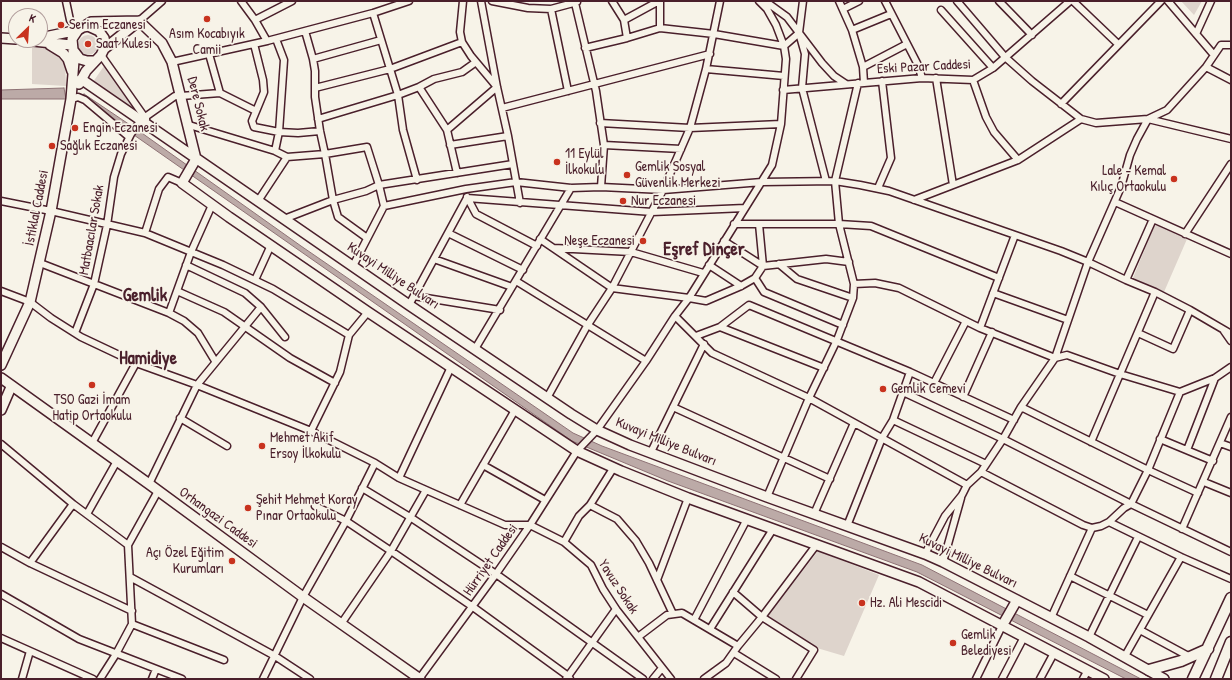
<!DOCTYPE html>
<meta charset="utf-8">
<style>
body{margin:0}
#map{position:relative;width:1232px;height:680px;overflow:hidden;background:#f7f3e8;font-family:"Patrick Hand",sans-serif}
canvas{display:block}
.frame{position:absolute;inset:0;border:2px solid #4a1f2b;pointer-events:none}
.north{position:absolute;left:8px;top:8px;width:40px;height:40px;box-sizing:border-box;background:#f7f3e8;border:1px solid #b29e9c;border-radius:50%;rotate:25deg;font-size:11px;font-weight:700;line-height:16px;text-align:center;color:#4a1f2b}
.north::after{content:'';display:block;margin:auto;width:14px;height:18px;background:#c8321e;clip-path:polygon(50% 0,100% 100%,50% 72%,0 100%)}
</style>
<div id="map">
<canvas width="1232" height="680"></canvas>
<div class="frame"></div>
<div class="north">K</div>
</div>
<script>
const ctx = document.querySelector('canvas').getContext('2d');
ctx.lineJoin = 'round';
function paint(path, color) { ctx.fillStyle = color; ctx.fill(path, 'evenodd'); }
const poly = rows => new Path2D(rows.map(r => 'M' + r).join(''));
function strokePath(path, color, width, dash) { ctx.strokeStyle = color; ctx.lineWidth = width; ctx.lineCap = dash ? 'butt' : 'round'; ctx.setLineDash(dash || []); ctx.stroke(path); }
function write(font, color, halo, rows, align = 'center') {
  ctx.font = font + ' "Patrick Hand",sans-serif'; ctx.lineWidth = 3.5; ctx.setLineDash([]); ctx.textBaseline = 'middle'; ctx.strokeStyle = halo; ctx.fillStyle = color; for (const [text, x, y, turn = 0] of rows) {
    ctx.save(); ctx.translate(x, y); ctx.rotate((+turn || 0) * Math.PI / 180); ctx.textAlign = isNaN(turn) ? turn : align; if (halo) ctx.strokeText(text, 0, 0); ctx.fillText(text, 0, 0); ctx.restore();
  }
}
paint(poly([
 [1181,1,1202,1,1194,15],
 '78 45a10 10 0 1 1 20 0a10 10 0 1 1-20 0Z',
 [32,46,47,48,61,55,65,61,66,86,32,84],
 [104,66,141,112,139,114,93,82],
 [1155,224,1187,239,1164,292,1133,278],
 [818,551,879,575,844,656,817,648,767,617]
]), '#ded4cc');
const water = poly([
 [64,88,66,99,1,99,1,90,64,88],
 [84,94,139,131,301,246,573,433,602,446,922,565,1141,679,1126,679,917,572,668,481,572,441,81,98,84,94]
]);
paint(water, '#bcaaa7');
strokePath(water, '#8e7275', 1);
const street = poly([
 [66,1,70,20,78,30],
 [241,1,255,20,267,41],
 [481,1,497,87,508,136,520,203],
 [492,1,528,8,551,9,577,2],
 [612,1,624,20,627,38],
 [765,1,787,17,822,63,834,76,846,84],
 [803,1,799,33,805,54,802,88,826,181],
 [839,1,852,30,863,67,864,83],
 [885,1,918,65,922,78],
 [957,1,1005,57,1032,81,1081,119,1096,123,1148,119,1231,139],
 [999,1,1032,35],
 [1073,1,1118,44],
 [1168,1,1214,55],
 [575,3,596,91,604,145,601,187],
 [551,9,568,91],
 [843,9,859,1],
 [941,10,993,68],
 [373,13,398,95,403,130,417,180],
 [255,20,292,1],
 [624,20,659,1],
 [139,21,162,1],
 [660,28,660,1],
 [852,30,891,14],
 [305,31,313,59,315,71,315,97,320,131,325,154,333,200,338,217,367,238],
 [1196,34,1211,1],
 [254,44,263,80,264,92,252,121,254,127,279,132,298,133,320,131],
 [585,48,627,38,660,28,714,34,784,46,799,33],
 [209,54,220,93],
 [101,55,146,119],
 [313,59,381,40],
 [172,62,267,41,373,13,409,1],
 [863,67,907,44],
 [1206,67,1231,80],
 [706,69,784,76],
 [936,78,953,185],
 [973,80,986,117,994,132,1018,160],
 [419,87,447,130,457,173],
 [315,88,390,69,462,42],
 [783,90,922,78,973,80,993,68,1070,1],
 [71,99,78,97,85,100,129,137],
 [1061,104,1161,1],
 [502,108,710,54],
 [318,119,398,95,419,87,434,79,462,72,476,62],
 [600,123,690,128,781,124],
 [189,125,275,151,287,157,325,154,367,147,379,185,384,206,466,189,516,182,571,188,601,187,663,190,762,182,835,181,860,185,889,191,1061,251,1088,262,1126,280,1155,292,1190,310,1231,334],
 [447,130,497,87,471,56,462,42,460,32,463,1],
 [450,145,508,136],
 [604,145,681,149],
 [275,151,279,132,284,60,276,39],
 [878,188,891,158,882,81],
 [467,197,476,214,537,246],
 [914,200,1018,160,1081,119],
 [1,201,51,211,145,233,223,265,273,289,349,335],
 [258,201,287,157],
 [1115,202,1231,254],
 [284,219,333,200,366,191,379,185,513,164],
 [734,224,839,224,871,226,999,278],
 [145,233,159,189,168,177,182,183],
 [448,233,523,270],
 [1185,234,1231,164],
 [540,239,612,288,689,298,706,301,741,286,755,278,763,266,759,224],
 [724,241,763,266,826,259,849,262],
 [554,248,631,252,703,273],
 [434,259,512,287],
 [40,263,169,313,184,321,198,333,215,361],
 [779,264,797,279,853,298],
 [186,265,245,293,261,307,285,337],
 [709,265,741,286],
 [353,266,384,206],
 [755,278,764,292,843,325],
 [255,280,271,245],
 [1126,280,1153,219],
 [516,281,646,361],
 [854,284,875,283,899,288,980,328,1055,358,1067,355,1120,374,1180,392],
 [1,291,30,302,51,318,81,337,136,363,197,385,311,431,375,463,399,478,505,525,530,525,564,542,591,565,603,589,616,609,671,679],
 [177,291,224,312,290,358,335,383],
 [993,293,1068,320],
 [414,296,500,310],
 [409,305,467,198,652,212,745,208],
 [169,313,191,252,212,205],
 [675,316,712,353,809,398,967,485],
 [720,327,824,368],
 [980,328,1015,235],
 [1224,331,1231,341],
 [75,333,94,284,107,225,114,177,121,154,131,134,141,120,175,96,181,96,220,93,256,111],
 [1138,333,1173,349,1190,310],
 [696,336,720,327,749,305,910,372,1014,420],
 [475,349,571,188],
 [934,383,966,321],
 [903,392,1003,439,1131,504,1231,552],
 [963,397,992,332],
 [547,398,587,326,612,288,663,190,690,128,706,69,720,1],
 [673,407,830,479],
 [1021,407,1148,470,1198,493],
 [180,418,227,446],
 [893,420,986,464],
 [311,431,340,372,349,335,368,312],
 [1160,439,1213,461],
 [1091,442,1155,292],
 [92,443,136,363],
 [1220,443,1231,447],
 [1,444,73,504],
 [1187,450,1215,378],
 [651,452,704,344],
 [483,465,545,500],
 [981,472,1083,525,1092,528,1101,526,1109,522,1124,508,1131,504,1148,470,1180,392,1215,378,1231,367],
 [399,478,451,367],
 [1204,482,1231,493],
 [149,484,197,385,261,307],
 [362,488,410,517,496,574,643,679],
 [767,497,809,398,837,340,853,298,854,284,839,224,835,181,858,83],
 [460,505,515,410],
 [590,505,617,519,636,541,649,563,673,614],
 [315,506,346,521,391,551,473,607,568,676,570,679],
 [87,514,117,461],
 [814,514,854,423],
 [1109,522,1181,557,1231,579],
 [847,526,882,438,893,420,910,372],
 [1182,529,1231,417],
 [564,542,579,516,590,505,614,467],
 [1,547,30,563,132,611],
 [925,554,945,516,962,495,967,485,981,472,1003,439,1021,407,1055,358,1088,262,1121,187,1130,155,1137,139,1148,119,1167,110,1206,67,1221,45,1231,45],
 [943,562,961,498],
 [30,563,73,504,128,545],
 [1070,576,1148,615],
 [130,577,275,656,310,679],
 [657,580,688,498],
 [733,592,762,617,814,650,796,679],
 [1,594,79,639,182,679],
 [1051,618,1092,528],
 [694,620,747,519],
 [132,624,224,660],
 [341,624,391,551,426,490],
 [710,629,773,529],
 [1140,630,1190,657],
 [638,637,667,615,682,613,738,646,726,663,704,679],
 [1089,637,1138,537],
 [1,638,93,679],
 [738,646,762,617,817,544],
 [734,653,776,679],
 [1125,656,1181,557],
 [22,679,30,651],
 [100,679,116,654,132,624,128,545,158,491],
 [152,679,156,669],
 [263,679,303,597,346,521,375,463],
 [419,679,496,574,530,525,577,451,597,430,646,361,675,316,689,298,772,165,781,124,786,59,784,46,776,25,767,9,759,1],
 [566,679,616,609],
 [653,679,662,668],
 [976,679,1002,626],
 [1002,679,1024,637],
 [1040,679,1054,653],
 [1083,679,1088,670]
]);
const secondary = poly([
 [139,21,162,43,172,62,196,159],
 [1,38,16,39],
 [40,38,78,30,83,27,88,26,99,31,104,38,105,43,104,49,101,55,86,71,79,84],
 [24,40,71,45],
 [50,45,63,53,68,59,72,71],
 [104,49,139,21],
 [73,50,80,59,87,61,95,61],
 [81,79,409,305,571,414,597,430,630,445,767,497,925,554,943,562,1089,637,1164,679],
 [196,159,182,183,229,217,368,312,577,451,621,471,688,498,919,582,1104,679],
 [1,365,30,302,51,211,71,99,74,61,72,39,78,30,91,22,139,21],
 [1,378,149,484,303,597,420,679],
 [1,410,11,387],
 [1002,626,1017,600]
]);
const primary = poly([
 [1149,670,1181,661,1208,649],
 [1193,679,1231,598],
 [1216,679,1231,642]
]);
strokePath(street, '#4a1f2b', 9);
strokePath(secondary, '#4a1f2b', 12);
strokePath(primary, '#4a1f2b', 13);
strokePath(street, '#f7f3e8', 6);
strokePath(secondary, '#f7f3e8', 9);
strokePath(primary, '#f7f3e8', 10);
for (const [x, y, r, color] of [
 [207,19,4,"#c8321e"],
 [61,25,4,"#c8321e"],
 [88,44,4,"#c8321e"],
 [75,128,4,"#c8321e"],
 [52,146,4,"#c8321e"],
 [557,162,4,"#c8321e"],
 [627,175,4,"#c8321e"],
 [1174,179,4,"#c8321e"],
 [623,201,4,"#c8321e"],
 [643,241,4,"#c8321e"],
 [92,385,4,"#c8321e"],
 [883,389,4,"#c8321e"],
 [262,446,4,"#c8321e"],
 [248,508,4,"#c8321e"],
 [232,561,4,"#c8321e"],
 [862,603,4,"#c8321e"],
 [953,643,4,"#c8321e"]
]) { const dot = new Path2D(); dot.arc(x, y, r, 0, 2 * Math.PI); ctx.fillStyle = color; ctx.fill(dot); strokePath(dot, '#f7f3e8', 1.5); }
write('14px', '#4a1f2b', '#f7f3e8', [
 ["Serim Eczanesi",69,25],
 ["Asım Kocabıyık",207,34,"center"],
 ["Camii",207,50,"center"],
 ["Saat Kulesi",96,44],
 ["Engin Eczanesi",83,128],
 ["Sağlık Eczanesi",60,146],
 ["11 Eylül",565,154],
 ["İlkokulu",565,170],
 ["Gemlik Sosyal",635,167],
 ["Güvenlik Merkezi",635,183],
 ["Lale - Kemal",1166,171,"right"],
 ["Kılıç Ortaokulu",1166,187,"right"],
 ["Nur Eczanesi",631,201],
 ["Neşe Eczanesi",635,241,"right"],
 ["Gemlik Cemevi",891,389],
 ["TSO Gazi İmam",92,400,"center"],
 ["Hatip Ortaokulu",92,416,"center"],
 ["Mehmet Akif",270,438],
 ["Ersoy İlkokulu",270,454],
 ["Şehit Mehmet Koray",256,500],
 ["Pınar Ortaokulu",256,516],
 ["Açı Özel Eğitim",224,553,"right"],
 ["Kurumları",224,569,"right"],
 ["Hz. Ali Mescidi",870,603],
 ["Gemlik",961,635],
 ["Belediyesi",961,651]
], 'left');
write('14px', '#4a1f2b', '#f7f3e8', [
 ["Eski Pazar Caddesi",924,67,-3],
 ["Dere Sokak",198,104,76],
 ["İstiklal Caddesi",37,208,-79],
 ["Matbaacılar Sokak",92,230,-80],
 ["Kuvayi Milliye Bulvarı",393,276,34],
 ["Kuvayi Milliye Bulvarı",666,442,22],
 ["Orhangazi Caddesi",218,518,36],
 ["Hürriyet Caddesi",491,560,-55],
 ["Kuvayi Milliye Bulvarı",968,561,26],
 ["Yavuz Sokak",618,587,57]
]);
write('bold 18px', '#4a1f2b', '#f7f3e8', [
 ["Eşref Dinçer",704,250],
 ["Gemlik",145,296],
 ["Hamidiye",148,359]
]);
</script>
